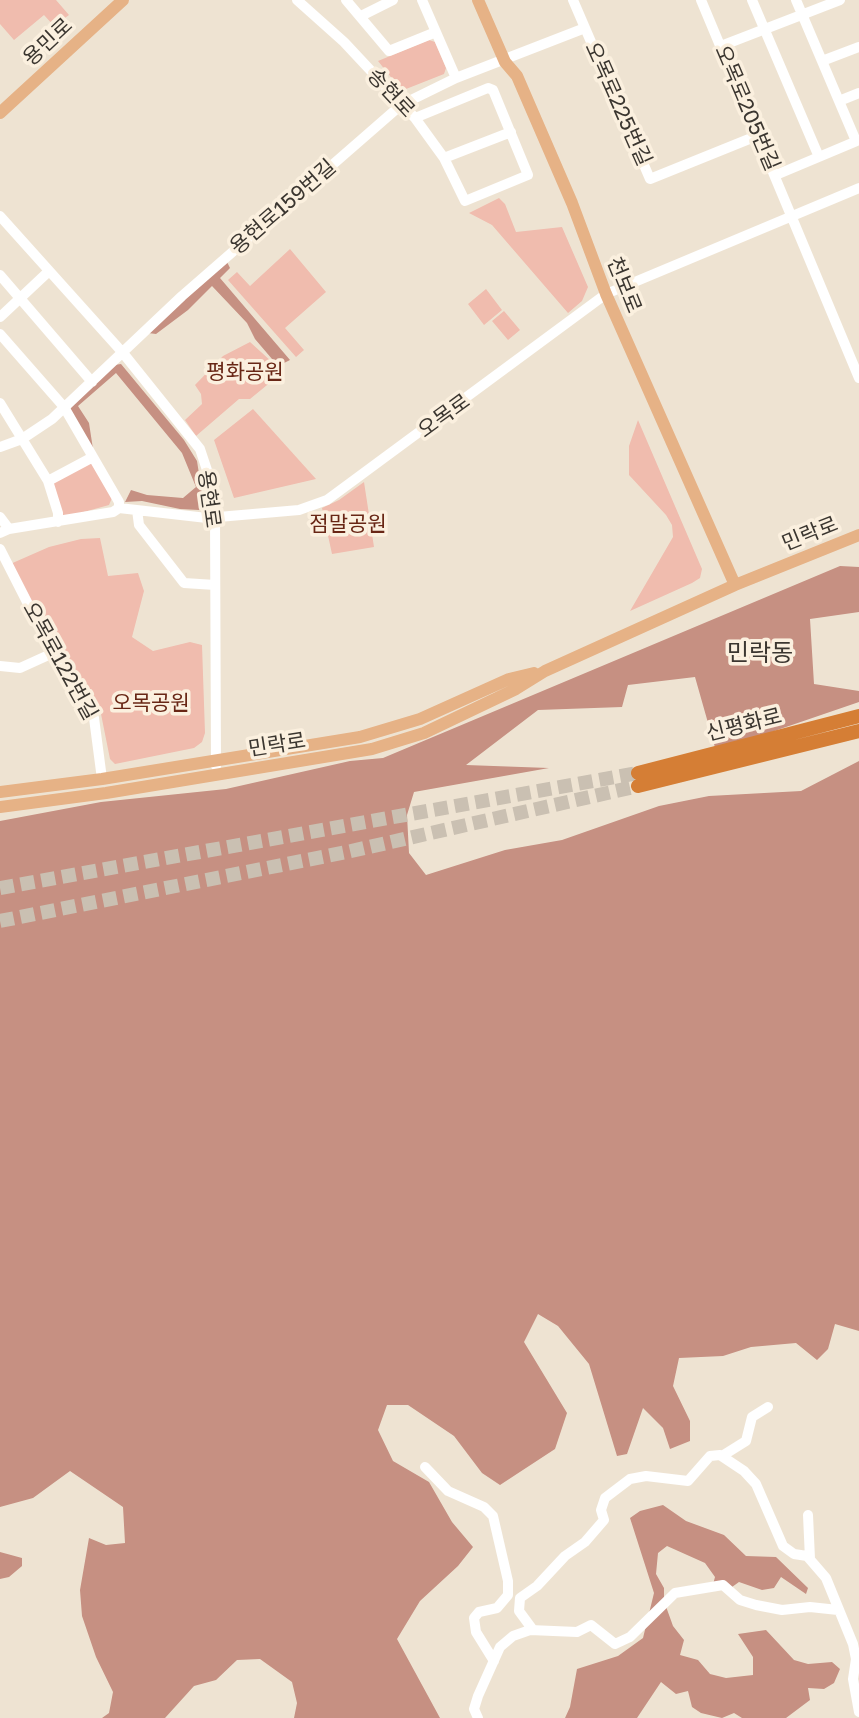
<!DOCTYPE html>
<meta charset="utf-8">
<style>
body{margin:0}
canvas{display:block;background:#eee3d2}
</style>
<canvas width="859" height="1718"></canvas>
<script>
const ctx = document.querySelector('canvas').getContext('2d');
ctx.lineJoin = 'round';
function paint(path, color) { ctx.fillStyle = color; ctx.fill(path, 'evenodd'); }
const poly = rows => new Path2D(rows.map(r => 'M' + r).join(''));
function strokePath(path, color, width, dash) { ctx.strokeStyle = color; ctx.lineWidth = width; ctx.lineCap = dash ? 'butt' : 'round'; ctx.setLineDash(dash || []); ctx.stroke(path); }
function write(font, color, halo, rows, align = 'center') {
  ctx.font = font + ' "Golos Text","Noto Sans KR",sans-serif'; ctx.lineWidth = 7; ctx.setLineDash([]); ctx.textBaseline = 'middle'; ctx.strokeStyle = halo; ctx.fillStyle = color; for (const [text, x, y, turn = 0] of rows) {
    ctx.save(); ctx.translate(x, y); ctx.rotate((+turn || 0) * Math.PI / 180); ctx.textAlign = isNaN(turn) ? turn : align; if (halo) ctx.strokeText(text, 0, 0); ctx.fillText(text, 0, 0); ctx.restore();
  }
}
paint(poly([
 [0,0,56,0,69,15,54,26,44,15,14,40,0,24],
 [429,40,435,42,446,68,444,74,406,89,398,86,378,61],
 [499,198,505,204,516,232,562,227,588,287,582,301,568,313,492,225,469,213],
 [290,249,326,292,285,328,304,350,296,357,228,280,237,272,250,286],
 [486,289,502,310,484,325,468,304],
 [504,311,520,330,508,340,492,321],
 [250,342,283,372,250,399,239,399,196,436,185,420,202,404,201,394,195,385,223,356],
 [253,409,316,479,234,498,214,440],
 [638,420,702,569,700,578,692,583,630,611,673,537,672,525,666,515,629,475,629,446],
 [91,461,112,498,109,505,62,518,52,483],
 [364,482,374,547,332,554,322,508,339,500],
 [100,538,108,576,138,573,144,591,132,637,153,651,190,642,202,645,205,733,202,742,194,748,115,764,110,759,101,714,85,684,49,640,8,565,49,547,81,539]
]), '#f0bcae');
paint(poly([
 [226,260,230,268,220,278,290,360,278,366,255,339,247,323,212,286,188,310,156,334,148,333],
 [121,364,184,440,197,461,204,506,199,510,180,509,142,501,125,502,131,490,147,495,183,498,196,487,182,453,116,373,78,406,89,423,93,449,71,413,70,404,114,365],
 [840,566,859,567,859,612,810,619,814,684,859,691,859,702,716,751,695,677,628,685,622,707,538,710,466,765,549,768,414,792,407,815,409,853,426,875,505,850,562,840,659,806,709,796,801,791,859,761,859,1331,835,1324,828,1349,817,1360,796,1343,751,1347,723,1356,679,1358,673,1386,690,1421,690,1441,670,1449,663,1428,643,1408,627,1454,617,1456,589,1364,558,1326,538,1314,524,1342,567,1413,555,1449,500,1485,482,1473,454,1436,408,1405,387,1405,378,1430,393,1461,429,1482,452,1522,473,1547,458,1566,420,1601,397,1639,440,1718,294,1718,297,1703,292,1682,260,1659,237,1660,216,1680,194,1686,165,1718,102,1718,109,1713,113,1692,96,1657,82,1616,80,1590,89,1538,106,1545,125,1543,123,1507,70,1471,33,1498,0,1507,0,821,101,802,226,789,350,761,383,758],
 [663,1505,686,1521,724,1535,746,1556,776,1557,808,1588,806,1594,781,1577,774,1588,762,1590,739,1582,732,1587,712,1588,715,1577,705,1563,667,1546,658,1553,656,1574,664,1588,664,1601,673,1626,684,1640,680,1655,698,1660,710,1674,726,1678,753,1675,753,1657,738,1634,766,1630,794,1660,808,1664,832,1662,840,1669,834,1683,824,1689,808,1688,810,1700,786,1718,742,1718,734,1713,722,1718,701,1713,692,1707,688,1691,676,1694,661,1682,637,1718,565,1718,570,1707,577,1669,618,1656,643,1638,654,1593,630,1518,640,1511],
 [0,1552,22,1558,22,1566,9,1577,0,1579]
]), '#c69082');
strokePath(poly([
 [0,888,638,773],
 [0,921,347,852,638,786]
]), '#cac0b2', 14, [14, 7]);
strokePath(poly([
 [297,0,344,42,415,118,444,158,465,201,528,175,493,90,488,88,415,118],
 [346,0,389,51,436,32],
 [422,0,456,78],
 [573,0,650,179,759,135],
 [701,0,859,378],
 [752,0,819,157],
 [796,0,856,141],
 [361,16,393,0],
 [721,46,840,0],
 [822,61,859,47],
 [839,101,859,93],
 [444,158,511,132],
 [776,175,859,140],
 [0,216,123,353,200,449,211,482,215,517,216,766],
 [0,275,92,382],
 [0,317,48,272],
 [0,334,64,407,119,502,119,508],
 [0,403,48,481,58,513,58,522],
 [0,447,22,439,52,419,182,296,401,105,456,78,585,28],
 [48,481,93,457],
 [137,510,139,525,184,583,215,585],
 [0,517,9,529],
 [0,533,9,529,113,512,119,508,207,518,299,510,327,500,606,294,859,188],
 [0,549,53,653,94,718,102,779],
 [0,666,20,668,53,653],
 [722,1456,746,1441,752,1417,768,1407],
 [425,1467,448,1491,484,1507,493,1516,508,1581,508,1595,497,1608,479,1612,474,1618,476,1632,494,1661],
 [808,1515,810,1559],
 [533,1630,519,1611,520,1598,537,1586,565,1556,585,1542,604,1520,601,1510,605,1498,630,1479,646,1476,688,1481,710,1456,720,1455,744,1471,756,1484,783,1546,794,1554,807,1556,826,1578,853,1644,856,1659,853,1679,859,1712],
 [478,1718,474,1709,478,1696,500,1647,513,1636,530,1630,577,1632,591,1625,615,1644,630,1637,675,1593,723,1585,740,1600,756,1605,782,1610,810,1607,838,1610]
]), '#fff', 10);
strokePath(poly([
 [478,0,505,62,517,76,572,203,606,294,735,585],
 [0,113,123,0],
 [0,792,102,779,360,737,420,719,509,679,534,673],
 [0,807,106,793,372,749,424,733,516,689,545,671,735,585,859,535]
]), '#e6b286', 12);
strokePath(poly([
 [638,773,859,716],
 [638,786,859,731]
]), '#d57e35', 14);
write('21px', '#3b3630', '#fbf0df', [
 ["용민로",48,42,-43],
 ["송현로",391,93,47],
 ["오목로225번길",618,104,66],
 ["오목로205번길",747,108,67],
 ["용현로159번길",283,207,-41],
 ["천보로",624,285,68],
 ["오목로",444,416,-36],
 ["용현로",209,499,82],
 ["민락로",810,534,-22],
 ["오목로122번길",60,661,61],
 ["신평화로",744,725,-14],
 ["민락로",277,745,-9]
]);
write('21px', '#682615', '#fbf0df', [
 ["평화공원",245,372],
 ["점말공원",348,524],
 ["오목공원",151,703]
]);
write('24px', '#3b3630', '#fbf0df', [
 ["민락동",760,653]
]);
</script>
